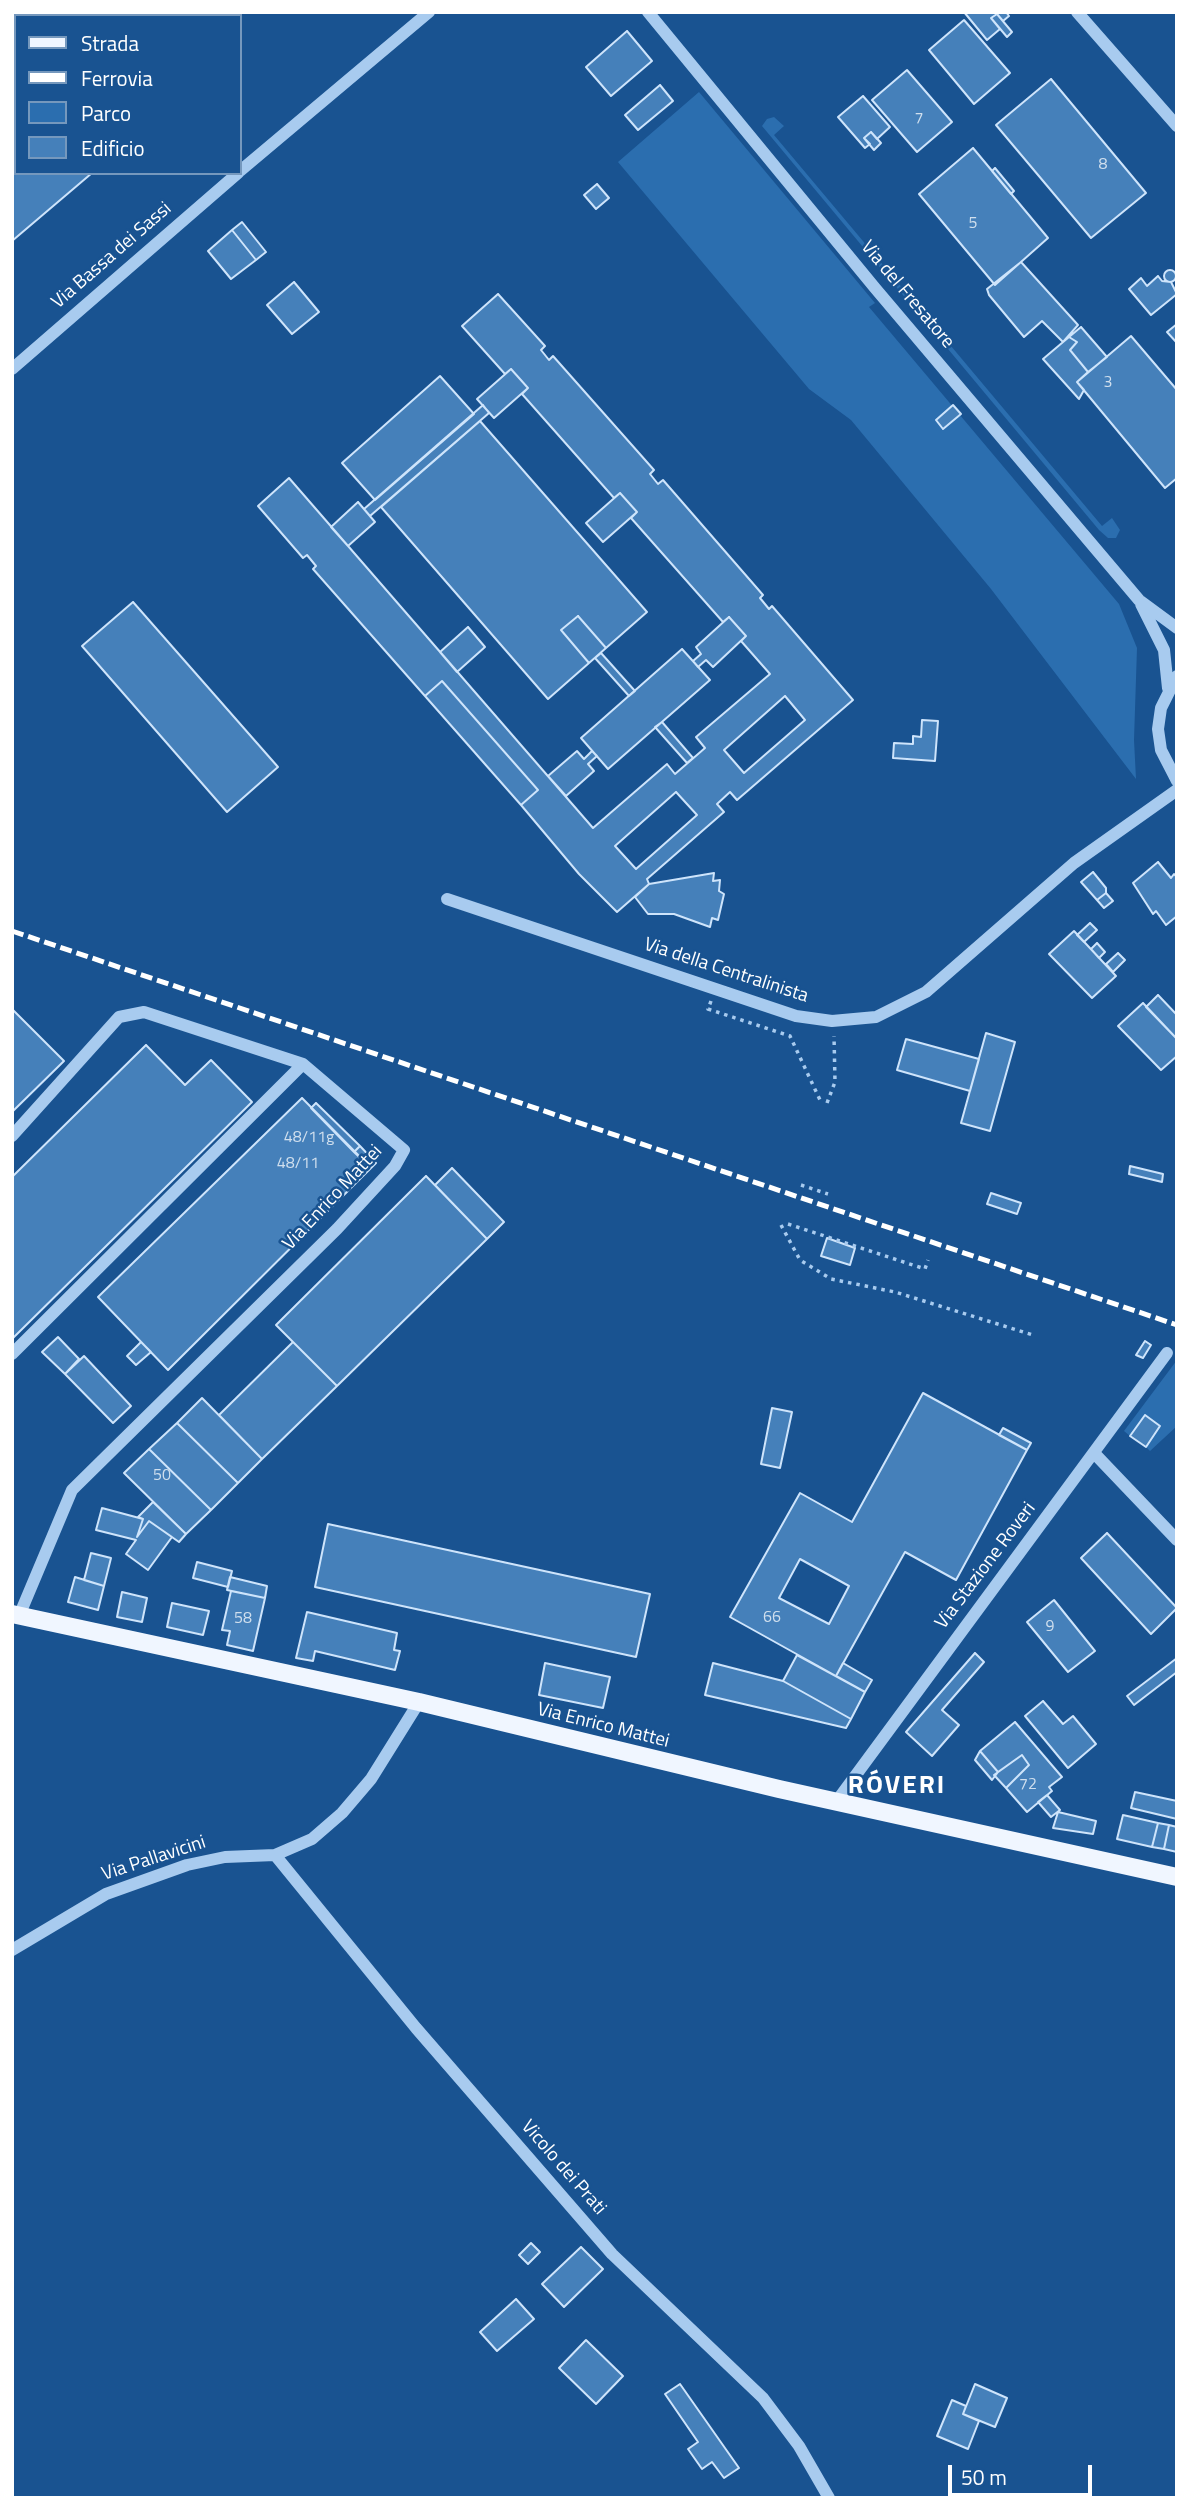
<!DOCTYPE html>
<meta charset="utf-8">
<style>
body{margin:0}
#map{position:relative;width:1189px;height:2510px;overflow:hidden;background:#195391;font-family:"Titillium Web",sans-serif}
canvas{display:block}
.frame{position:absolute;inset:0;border:14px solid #fff;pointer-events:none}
.legend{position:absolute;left:14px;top:14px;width:228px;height:161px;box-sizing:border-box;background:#195391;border:2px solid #7598bd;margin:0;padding:9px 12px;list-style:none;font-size:21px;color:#fff}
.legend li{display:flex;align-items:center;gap:14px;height:35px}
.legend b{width:35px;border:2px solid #7598bd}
.scale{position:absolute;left:948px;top:2465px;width:144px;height:32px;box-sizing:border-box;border:4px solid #fff;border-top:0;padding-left:9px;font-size:21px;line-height:24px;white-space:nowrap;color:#fff;-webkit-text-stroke:5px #195391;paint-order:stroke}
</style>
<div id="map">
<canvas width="1189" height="2510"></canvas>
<div class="frame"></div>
<ul class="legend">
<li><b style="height:9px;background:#f0f6ff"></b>Strada</li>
<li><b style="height:9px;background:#fff"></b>Ferrovia</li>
<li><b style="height:19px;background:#2b6eaf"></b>Parco</li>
<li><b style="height:19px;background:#4580ba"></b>Edificio</li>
</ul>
<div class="scale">50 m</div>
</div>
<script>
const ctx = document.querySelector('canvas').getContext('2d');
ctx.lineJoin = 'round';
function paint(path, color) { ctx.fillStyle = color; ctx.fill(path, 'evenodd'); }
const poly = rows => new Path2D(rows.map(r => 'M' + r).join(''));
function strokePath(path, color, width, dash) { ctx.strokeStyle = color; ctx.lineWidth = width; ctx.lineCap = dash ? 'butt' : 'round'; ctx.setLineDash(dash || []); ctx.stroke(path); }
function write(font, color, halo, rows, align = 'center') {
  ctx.font = font + ' "Titillium Web",sans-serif'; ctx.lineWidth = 5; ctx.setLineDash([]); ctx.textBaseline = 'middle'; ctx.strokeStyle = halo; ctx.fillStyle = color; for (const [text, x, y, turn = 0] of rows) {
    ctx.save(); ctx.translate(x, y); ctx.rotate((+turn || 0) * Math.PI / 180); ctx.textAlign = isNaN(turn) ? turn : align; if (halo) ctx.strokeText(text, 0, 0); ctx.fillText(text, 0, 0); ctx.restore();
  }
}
paint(poly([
 [699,92,875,303,869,307,1119,604,1137,648,1134,740,1136,779,991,589,851,420,809,389,618,162],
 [774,117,784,126,774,135,1102,526,1112,518,1120,530,1116,538,1108,538,1099,530,762,126,767,119],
 [1177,1360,1177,1426,1150,1451,1146,1447,1160,1426,1145,1415,1130,1436,1124,1431]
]), '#2b6eaf');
const building = poly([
 [16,12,92,12,88,16,16,16,16,77,12,80,12,16,16,12],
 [964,12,1006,12,1009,16,1003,21,997,14,991,18,1000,29,987,40,964,12],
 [997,14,1012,32,1007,37,991,18,997,14],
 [964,20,1010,73,974,104,929,50,964,20],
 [627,31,652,61,611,96,586,67,627,31],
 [907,70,952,122,917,152,872,100,907,70],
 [16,77,16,173,92,173,12,241,12,80,16,77],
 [1051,79,1146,193,1091,238,996,125,1051,79],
 [660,85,673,101,638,130,625,115,660,85],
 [863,96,890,127,877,139,871,132,864,138,870,144,865,148,838,117,863,96],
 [871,132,881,143,874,150,864,138,871,132],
 [973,148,1048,238,995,285,919,194,973,148],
 [995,168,1014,191,1011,194,992,171,995,168],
 [597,184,609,198,596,209,584,195,597,184],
 [242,222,266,252,256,260,232,230,242,222],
 [232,230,256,260,231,279,208,251,232,230],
 [1021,262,1078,325,1063,342,1042,321,1024,337,989,295,987,289,1021,262],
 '1164 276a6 6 0 1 1 12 0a6 6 0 1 1-12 0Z',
 [1158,276,1162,281,1171,282,1177,294,1151,315,1129,289,1141,278,1147,286,1158,276],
 [294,282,319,312,292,334,267,305,294,282],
 [498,294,545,346,541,350,549,360,553,356,654,470,650,474,658,484,663,480,763,595,760,598,769,609,772,606,853,700,737,800,730,792,717,804,724,812,647,879,649,884,617,912,579,874,521,805,538,790,442,681,425,696,313,569,316,566,307,555,303,558,258,506,289,478,593,828,667,764,675,774,705,748,696,737,770,674,741,641,746,636,729,617,723,622,631,518,637,512,620,493,614,498,522,394,528,388,511,369,505,374,462,326,498,294],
 [785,696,805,720,744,773,724,750,785,696],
 [676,792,697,815,636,869,615,846,676,792],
 [1177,324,1177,343,1167,332,1177,324],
 [1081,327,1107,357,1088,372,1070,350,1077,342,1069,337,1081,327],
 [1131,336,1177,390,1177,478,1165,488,1077,382,1131,336],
 [1069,337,1077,342,1070,350,1088,372,1077,382,1084,390,1079,399,1043,359,1069,337],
 [511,369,528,388,494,418,477,399,511,369],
 [440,376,474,414,375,500,342,463,440,376],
 [483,405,489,413,370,516,364,509,483,405],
 [953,405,961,414,943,429,936,420,953,405],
 [480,421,647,612,606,648,578,616,561,630,589,663,548,699,381,507,480,421],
 [620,493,637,512,603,542,586,523,620,493],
 [358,502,375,522,348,546,331,527,358,502],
 [133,602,278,767,227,812,82,646,133,602],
 [578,616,606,648,589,663,561,630,578,616],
 [729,617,746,636,713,667,706,660,698,667,693,661,701,654,696,647,729,617],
 [468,627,485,647,457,672,440,652,468,627],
 [682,649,710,680,608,769,581,738,682,649],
 [601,653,635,691,629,696,595,658,601,653],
 [442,681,538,790,521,805,425,696,442,681],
 [922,720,938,721,935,761,893,758,894,743,913,744,913,736,921,737,922,720],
 [662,722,693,758,687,763,655,727,662,722],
 [577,751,584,759,592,751,597,756,588,764,594,771,566,796,548,776,577,751],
 [1158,862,1171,878,1174,874,1177,877,1177,916,1166,925,1156,911,1153,914,1133,883,1158,862],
 [1093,872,1106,888,1106,893,1097,900,1081,882,1093,872],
 [714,873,713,881,720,880,719,891,724,894,718,920,712,918,710,927,674,914,648,914,635,897,649,884,714,873],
 [1106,893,1113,901,1104,908,1097,900,1106,893],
 [1090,923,1097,930,1084,942,1077,935,1090,923],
 [1074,931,1116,976,1092,998,1049,954,1074,931],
 [1097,943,1105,952,1099,958,1091,949,1097,943],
 [1118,953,1125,960,1113,972,1106,964,1118,953],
 [1158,995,1177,1015,1177,1039,1146,1007,1158,995],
 [1143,1003,1177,1039,1177,1056,1161,1070,1118,1026,1143,1003],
 [12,1009,64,1061,12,1112,12,1009],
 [986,1033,1015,1042,990,1131,961,1123,986,1033],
 [906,1039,979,1059,970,1091,897,1070,906,1039],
 [146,1045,185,1085,211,1060,252,1102,12,1339,12,1177,146,1045],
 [302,1098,371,1168,168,1370,98,1297,302,1098],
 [316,1103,360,1146,354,1152,311,1108,316,1103],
 [360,1146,376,1163,371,1168,354,1152,360,1146],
 [1130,1166,1163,1174,1162,1182,1129,1174,1130,1166],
 [452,1168,504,1222,487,1239,435,1185,452,1168],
 [426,1176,487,1239,337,1386,276,1325,426,1176],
 [991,1193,1021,1203,1017,1214,987,1204,991,1193],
 [827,1238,855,1248,850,1265,821,1256,827,1238],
 [58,1337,79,1359,65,1374,42,1352,58,1337],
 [1145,1341,1151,1345,1143,1358,1136,1355,1145,1341],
 [141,1342,151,1352,136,1365,127,1356,141,1342],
 [293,1342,337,1386,262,1459,219,1415,293,1342],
 [84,1356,131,1406,113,1423,65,1374,84,1356],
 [923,1393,1027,1450,956,1580,905,1552,836,1676,730,1617,800,1493,852,1522,923,1393],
 [800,1559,849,1586,829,1624,779,1598,800,1559],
 [202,1398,262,1459,238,1483,177,1423,202,1398],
 [772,1408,792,1412,780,1468,761,1464,772,1408],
 [1145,1415,1160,1426,1146,1447,1130,1436,1145,1415],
 [177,1423,238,1483,211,1510,149,1449,177,1423],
 [1003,1428,1031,1443,1027,1450,999,1435,1003,1428],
 [149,1449,211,1510,186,1534,124,1473,149,1449],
 [153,1502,186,1534,179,1542,149,1521,137,1537,143,1519,138,1517,153,1502],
 [102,1508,143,1519,137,1537,149,1521,172,1537,148,1570,126,1554,136,1540,96,1530,102,1508],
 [328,1524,650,1594,636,1657,315,1587,328,1524],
 [1107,1533,1177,1608,1151,1634,1081,1558,1107,1533],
 [91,1553,111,1558,104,1586,84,1580,91,1553],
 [197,1562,232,1571,228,1587,193,1578,197,1562],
 [75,1577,104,1586,98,1610,68,1602,75,1577],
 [230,1577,267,1586,265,1598,227,1590,230,1577],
 [231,1591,265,1598,253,1651,227,1645,230,1631,222,1630,231,1591],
 [122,1592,147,1598,142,1622,117,1617,122,1592],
 [1054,1600,1095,1651,1068,1672,1027,1622,1054,1600],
 [172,1603,209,1611,203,1635,167,1627,172,1603],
 [307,1612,397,1633,394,1650,400,1651,395,1670,315,1651,313,1661,296,1658,307,1612],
 [975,1653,984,1662,942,1710,959,1725,932,1756,906,1732,975,1653],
 [797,1655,865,1692,851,1719,783,1681,797,1655],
 [1177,1658,1177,1672,1134,1705,1127,1696,1177,1658],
 [545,1663,610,1677,603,1708,539,1695,545,1663],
 [713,1663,783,1681,851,1719,846,1728,705,1695,713,1663],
 [843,1663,872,1680,865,1692,836,1676,843,1663],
 [1043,1701,1063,1724,1073,1716,1096,1744,1068,1768,1025,1716,1043,1701],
 [1015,1722,1062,1777,1049,1787,1052,1791,1027,1812,1006,1788,1029,1765,1022,1755,998,1772,980,1751,1015,1722],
 [980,1751,998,1772,992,1780,975,1760,980,1751],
 [1022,1755,1029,1765,1006,1788,994,1775,1022,1755],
 [1135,1792,1177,1801,1177,1819,1131,1808,1135,1792],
 [1047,1795,1060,1810,1051,1817,1038,1802,1047,1795],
 [1058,1812,1096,1821,1093,1834,1053,1828,1058,1812],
 [1123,1815,1158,1823,1152,1847,1117,1839,1123,1815],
 [1158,1823,1169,1825,1164,1849,1152,1847,1158,1823],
 [1169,1825,1177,1827,1177,1852,1164,1849,1169,1825],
 [531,2243,540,2252,528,2264,519,2255,531,2243],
 [581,2247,603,2269,564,2307,542,2284,581,2247],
 [516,2299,534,2319,497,2351,480,2332,516,2299],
 [586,2340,623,2376,596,2404,559,2368,586,2340],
 [680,2384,739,2468,724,2478,712,2462,702,2469,688,2449,698,2442,665,2394,680,2384],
 [975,2384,1007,2398,995,2427,963,2414,975,2384],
 [952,2400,966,2406,963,2414,979,2421,968,2449,937,2436,952,2400]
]);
paint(building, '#4580ba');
strokePath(building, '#cee4fb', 2);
strokePath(poly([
 [711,1001,708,1009,790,1036,820,1100],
 [827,1103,835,1082,834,1036],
 [801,1185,828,1194],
 [788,1224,925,1269,928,1260],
 [781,1225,800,1260,831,1279,895,1292,1033,1335]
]), '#a8cbef', 3.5, [3.5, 5]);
strokePath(poly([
 [648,12,875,288,1139,600,1177,628],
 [1077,12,1177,126],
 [240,171,429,12],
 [12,369,238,173],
 [1141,604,1164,650,1168,688],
 [1177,676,1161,708,1158,729,1161,750,1177,781],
 [447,899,796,1016,832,1021,876,1017,926,992,1074,863,1177,790],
 [12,1136,119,1017,144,1012,303,1064,404,1150,395,1166,337,1229,72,1490,19,1616],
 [12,1354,303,1064],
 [1094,1453,1177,1540],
 [836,1802,1167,1353],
 [275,1855,416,2028,612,2254,763,2398,799,2446,829,2498],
 [12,1950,106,1894,187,1865,225,1857,275,1855,312,1839,342,1813,371,1779,419,1702]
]), '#a8cbef', 12);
strokePath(poly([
 [12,1614,419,1702,779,1789,1177,1877]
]), '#f0f6ff', 18);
strokePath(poly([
 [12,931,1177,1325]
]), '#fff', 5, [12, 5]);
write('16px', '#d0dfee', null, [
 ["7",919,119],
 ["8",1103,165],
 ["5",973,224],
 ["3",1108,383],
 ["48/11g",309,1138],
 ["48/11",298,1164],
 ["50",162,1476],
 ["66",772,1618],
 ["58",243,1619],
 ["9",1050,1627],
 ["72",1028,1785]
]);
write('19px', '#fff', '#195391', [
 ["Via Bassa dei Sassi",112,256,-41],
 ["Via del Fresatore",907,295,50],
 ["Via della Centralinista",726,971,18],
 ["Via Enrico Mattei",333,1198,-47],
 ["Via Stazione Roveri",986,1566,-53],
 ["Via Enrico Mattei",603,1726,14],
 ["Via Pallavicini",154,1859,-18],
 ["Vicolo dei Prati",563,2168,49]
]);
ctx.letterSpacing = '2px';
write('bold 26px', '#fff', '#195391', [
 ["RÓVERI",897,1787]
]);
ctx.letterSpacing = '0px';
</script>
